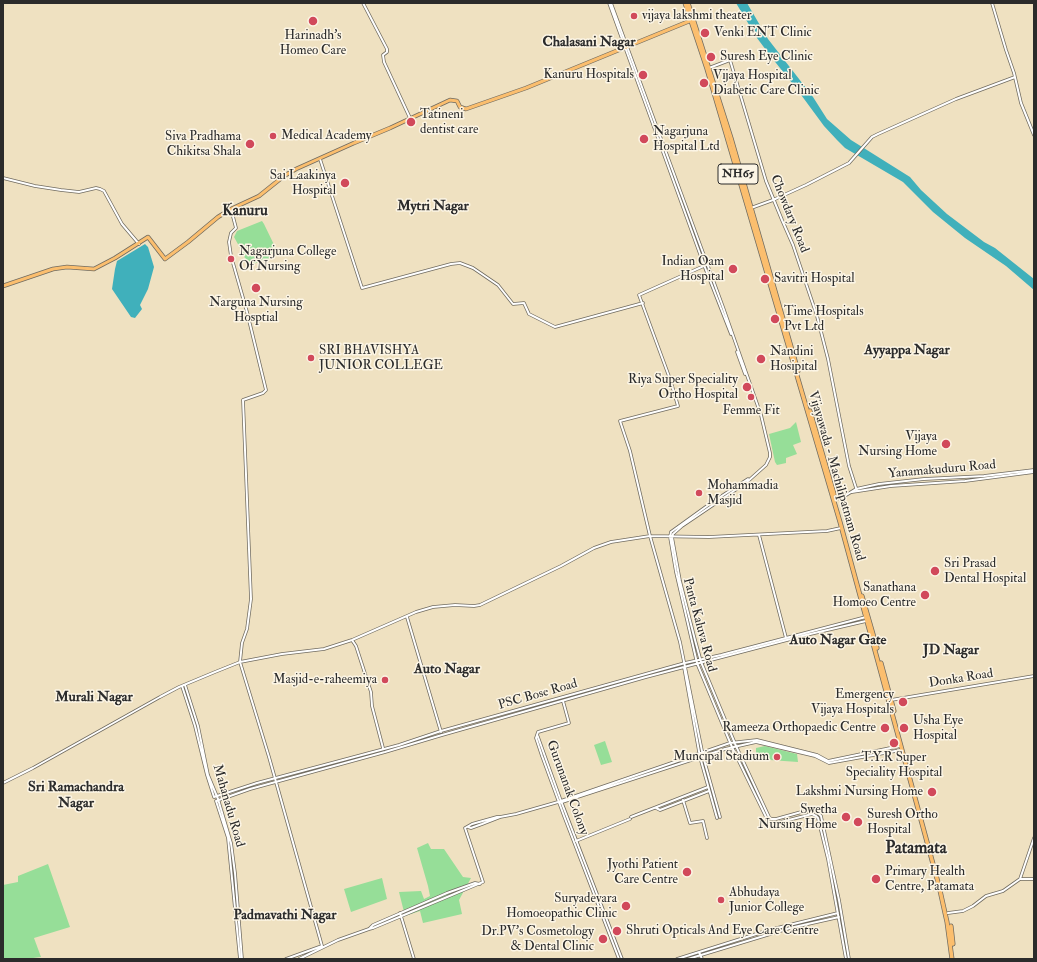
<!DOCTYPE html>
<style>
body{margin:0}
#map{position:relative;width:1037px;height:962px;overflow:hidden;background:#efe1c1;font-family:"IM FELL Double Pica",serif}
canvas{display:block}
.frame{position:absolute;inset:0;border:4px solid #2b2b2b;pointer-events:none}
</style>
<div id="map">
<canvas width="1037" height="962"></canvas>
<div class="frame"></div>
</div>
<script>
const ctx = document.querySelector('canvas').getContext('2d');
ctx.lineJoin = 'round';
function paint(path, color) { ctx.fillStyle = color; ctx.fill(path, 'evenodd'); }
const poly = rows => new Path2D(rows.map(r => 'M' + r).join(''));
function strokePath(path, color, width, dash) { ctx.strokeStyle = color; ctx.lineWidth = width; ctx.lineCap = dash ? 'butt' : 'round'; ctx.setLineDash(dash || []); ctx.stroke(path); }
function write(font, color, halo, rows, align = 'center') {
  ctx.font = font + ' "IM FELL Double Pica",serif'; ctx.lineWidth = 3; ctx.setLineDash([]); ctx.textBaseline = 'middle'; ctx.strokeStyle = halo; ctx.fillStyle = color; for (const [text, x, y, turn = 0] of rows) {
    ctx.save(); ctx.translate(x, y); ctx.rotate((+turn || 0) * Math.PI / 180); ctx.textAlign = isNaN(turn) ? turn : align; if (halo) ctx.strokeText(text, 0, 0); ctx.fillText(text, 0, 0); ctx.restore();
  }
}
paint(poly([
 [262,221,264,224,279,255,247,266,244,255,234,237,237,231],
 [796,422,801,442,793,445,797,454,786,458,786,463,777,465,775,462,769,434,790,428],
 [605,741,612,762,601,765,594,745],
 [765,746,797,754,798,762,756,759,756,748],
 [428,843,431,849,444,849,463,877,471,878,459,900,462,914,423,923,420,911,405,916,399,892,421,891,424,899,430,896,428,886,417,848],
 [48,864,70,927,34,938,41,957,25,959,3,959,3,885,18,882,18,876],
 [382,878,387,899,351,912,344,889]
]), '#96de98');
paint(poly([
 [736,3,747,3,768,39,813,97,827,119,851,140,910,177,921,190,947,214,984,242,995,248,1034,279,1034,290,1006,266,965,238,933,212,903,182,845,148,837,140,824,126,796,88,772,58,757,38],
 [145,244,148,247,154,267,148,289,140,305,142,309,135,318,131,317,112,289,115,269,117,261]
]), '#40b0bb');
const minor = poly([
 [363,3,387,49,387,52,383,55,384,62,410,118],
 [609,3,704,265,731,334],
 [611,3,723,307,761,415,770,453,770,457,766,465,747,482,682,526,673,534,672,537,680,581,695,640,701,662,736,746,769,817,771,819,776,819,805,811,812,811,817,812,821,816,839,900,849,959],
 [992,3,1006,50,1014,73,1021,103,1034,135],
 [709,68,730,60,766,181,782,220,793,245,817,316,828,359,849,466,857,491],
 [320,159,362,288,451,264,460,263,473,268,498,285,513,304,524,303,529,314,555,327,643,303],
 [3,178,35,186,61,190,79,192,96,188,100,189,104,191,122,224,139,244],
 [751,208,773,200,806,185,849,163,872,137,878,134,956,99,1015,77],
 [231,209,236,228,231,233,229,242,231,256,247,312,266,390,263,393,243,400,251,599,247,629,242,643,240,662,269,757,322,946],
 [706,265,639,295,670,379,678,406,620,421,630,451,650,536,680,642,703,756,720,817],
 [737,352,745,374],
 [748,479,714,501,671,532,670,537,676,572,697,663,732,747,768,821,770,823,777,823,812,814,816,816,818,818,828,859,846,959],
 [852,492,891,486,965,481,1034,472],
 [836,499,843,497,856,489,879,484,924,479,984,476,1034,470],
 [759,535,786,638],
 [407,617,441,732],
 [352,640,356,646,371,692,372,706,383,748],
 [684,667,700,757,717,818],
 [185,685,198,726,208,775,218,799,231,843,235,873,242,959],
 [182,686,195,726,207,775,214,797],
 [891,700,1034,676],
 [537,735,538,737,561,801,622,959],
 [537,735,536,738,542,756,564,816,619,959],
 [537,735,538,732,569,723,563,701],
 [3,783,33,768,160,697,179,687,215,672,240,662,282,654,324,649,352,640,416,612,433,607,455,605,474,606,480,605,561,566,594,548,611,542,650,536,709,537,827,531,841,528],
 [214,797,257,783,399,745,441,731,685,663,721,655,866,617],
 [683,800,690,823,703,821,707,838],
 [216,801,250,789,385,752,442,735,646,677,806,635,866,621],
 [216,801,228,838,240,959],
 [559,803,725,749,756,742,815,756,829,763,901,750],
 [656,808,660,810,709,791],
 [631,817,708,787],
 [468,827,471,828,482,824,500,817],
 [576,841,630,819],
 [1020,879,1034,879],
 [400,913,414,959],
 [948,913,963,911,973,906,986,896,1003,891,1020,879,1034,838],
 [370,928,373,925,447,893,475,883,480,884],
 [699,952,702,959],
 [286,959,322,946],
 [299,959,338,940,369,929,373,928,483,882,465,828,472,824,497,817,500,817,516,814,558,802,730,743,757,740,817,755,828,761,900,746],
 [677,959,769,930,838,913],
 [688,959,790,928,839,917]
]);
const major = poly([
 [3,286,53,269,67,267,94,269,115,258,148,237,165,259,188,242,218,217,231,209,259,196,284,176,296,169,354,143,390,128,450,100,457,101,460,107,466,109,526,88,692,20]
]);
const highway = poly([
 [685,3,707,69,840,522,939,886,947,922,952,959],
 [688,3,731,138,798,371],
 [810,411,834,494],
 [862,596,877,648],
 [881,663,894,711],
 [951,926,953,944]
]);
strokePath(minor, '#706b60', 3.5);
strokePath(major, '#706b60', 4.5);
strokePath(highway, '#706b60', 5);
strokePath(minor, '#fff', 2);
strokePath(major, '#fbbe6e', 3);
strokePath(highway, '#fbbe6e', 3.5);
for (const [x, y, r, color] of [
 [634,16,4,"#d1495b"],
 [313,21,5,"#d1495b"],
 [705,33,5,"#d1495b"],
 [711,57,5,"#d1495b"],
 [643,75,5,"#d1495b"],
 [704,83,5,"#d1495b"],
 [411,122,5,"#d1495b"],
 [273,136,4,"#d1495b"],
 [644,139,5,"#d1495b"],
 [250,144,5,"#d1495b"],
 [345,183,5,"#d1495b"],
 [231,259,4,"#d1495b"],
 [733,269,5,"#d1495b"],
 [765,279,5,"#d1495b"],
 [256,288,5,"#d1495b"],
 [775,319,5,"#d1495b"],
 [311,358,4,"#d1495b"],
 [761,359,5,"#d1495b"],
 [747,387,5,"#d1495b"],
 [751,397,4,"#d1495b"],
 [946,444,5,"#d1495b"],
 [699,493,4,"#d1495b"],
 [935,571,5,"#d1495b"],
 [925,595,5,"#d1495b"],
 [385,680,4,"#d1495b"],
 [903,702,5,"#d1495b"],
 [885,728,5,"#d1495b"],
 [904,728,5,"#d1495b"],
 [894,743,5,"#d1495b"],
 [777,757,4,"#d1495b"],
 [932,792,5,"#d1495b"],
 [846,817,5,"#d1495b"],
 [858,822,5,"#d1495b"],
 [687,872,5,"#d1495b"],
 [876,879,5,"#d1495b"],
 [721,900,4,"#d1495b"],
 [626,906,5,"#d1495b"],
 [617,931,5,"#d1495b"],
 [603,939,5,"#d1495b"]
]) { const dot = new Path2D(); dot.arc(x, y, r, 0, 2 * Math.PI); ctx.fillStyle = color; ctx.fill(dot); strokePath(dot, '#fcf5e5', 1.5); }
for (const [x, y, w] of [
 [738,174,40]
]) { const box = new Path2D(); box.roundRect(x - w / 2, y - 10, w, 20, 3); ctx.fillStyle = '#fcf5e5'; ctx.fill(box); strokePath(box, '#2b2b2b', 1); }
write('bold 12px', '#2b2b2b', null, [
 ["NH65",738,174]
]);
write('13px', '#2b2b2b', '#fcf5e5', [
 ["vijaya lakshmi theater",642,16],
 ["Venki ENT Clinic",714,33],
 ["Harinadh's",313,36,"center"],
 ["Homeo Care",313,51,"center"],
 ["Suresh Eye Clinic",720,57],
 ["Kanuru Hospitals",634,75,"right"],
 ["Vijaya Hospital",713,76],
 ["Diabetic Care Clinic",713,91],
 ["Tatineni",420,115],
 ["dentist care",420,130],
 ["Nagarjuna",653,132],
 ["Hospital Ltd",653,147],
 ["Medical Academy",281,136],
 ["Siva Pradhama",241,137,"right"],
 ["Chikitsa Shala",241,152,"right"],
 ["Sai Laakinya",336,176,"right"],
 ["Hospital",336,191,"right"],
 ["Nagarjuna College",239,252],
 ["Of Nursing",239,267],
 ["Indian Oam",724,262,"right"],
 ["Hospital",724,277,"right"],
 ["Savitri Hospital",774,279],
 ["Narguna Nursing",256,303,"center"],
 ["Hosptial",256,318,"center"],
 ["Time Hospitals",784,312],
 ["Pvt Ltd",784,327],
 ["SRI BHAVISHYA",319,351],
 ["JUNIOR COLLEGE",319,366],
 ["Nandini",770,352],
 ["Hosipital",770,367],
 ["Riya Super Speciality",738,380,"right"],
 ["Ortho Hospital",738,395,"right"],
 ["Femme Fit",751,411,"center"],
 ["Vijaya",937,437,"right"],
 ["Nursing Home",937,452,"right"],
 ["Mohammadia",707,486],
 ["Masjid",707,501],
 ["Sri Prasad",944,564],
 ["Dental Hospital",944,579],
 ["Sanathana",916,588,"right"],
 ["Homoeo Centre",916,603,"right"],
 ["Masjid-e-raheemiya",377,680,"right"],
 ["Emergency",894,695,"right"],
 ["Vijaya Hospitals",894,710,"right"],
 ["Usha Eye",913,721],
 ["Hospital",913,736],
 ["Rameeza Orthopaedic Centre",876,728,"right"],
 ["Muncipal Stadium",769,757,"right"],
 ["T.Y.R Super",894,758,"center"],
 ["Speciality Hospital",894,773,"center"],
 ["Lakshmi Nursing Home",923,792,"right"],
 ["Swetha",837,810,"right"],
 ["Nursing Home",837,825,"right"],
 ["Suresh Ortho",867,815],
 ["Hospital",867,830],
 ["Jyothi Patient",678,865,"right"],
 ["Care Centre",678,880,"right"],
 ["Primary Health",885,872],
 ["Centre, Patamata",885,887],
 ["Abhudaya",729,893],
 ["Junior College",729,908],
 ["Suryadevara",617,899,"right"],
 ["Homoeopathic Clinic",617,914,"right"],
 ["Shruti Opticals And Eye Care Centre",626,931],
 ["Dr.PV's Cosmetology",594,932,"right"],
 ["& Dental Clinic",594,947,"right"]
], 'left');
write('13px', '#2b2b2b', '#fcf5e5', [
 ["Chowdary Road",789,214,68],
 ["Yanamakuduru Road",942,470,-5],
 ["Vijayawada - Machilipatnam Road",836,476,74],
 ["Panta Kaluva Road",699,625,75],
 ["Donka Road",961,679,-9],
 ["PSC Bose Road",538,695,-16],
 ["Gurunanak Colony",567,788,70],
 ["Mahanadu Road",228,806,74]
]);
write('bold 14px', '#2b2b2b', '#fcf5e5', [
 ["Chalasani Nagar",589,43],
 ["Mytri Nagar",433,207],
 ["Ayyappa Nagar",907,351],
 ["Auto Nagar Gate",838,641],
 ["JD Nagar",951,651],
 ["Auto Nagar",447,670],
 ["Murali Nagar",94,698],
 ["Sri Ramachandra",76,788],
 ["Nagar",76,804],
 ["Padmavathi Nagar",285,916]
]);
write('bold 15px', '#2b2b2b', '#fcf5e5', [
 ["Kanuru",245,212]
]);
write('bold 17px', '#2b2b2b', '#fcf5e5', [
 ["Patamata",916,849]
]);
</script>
